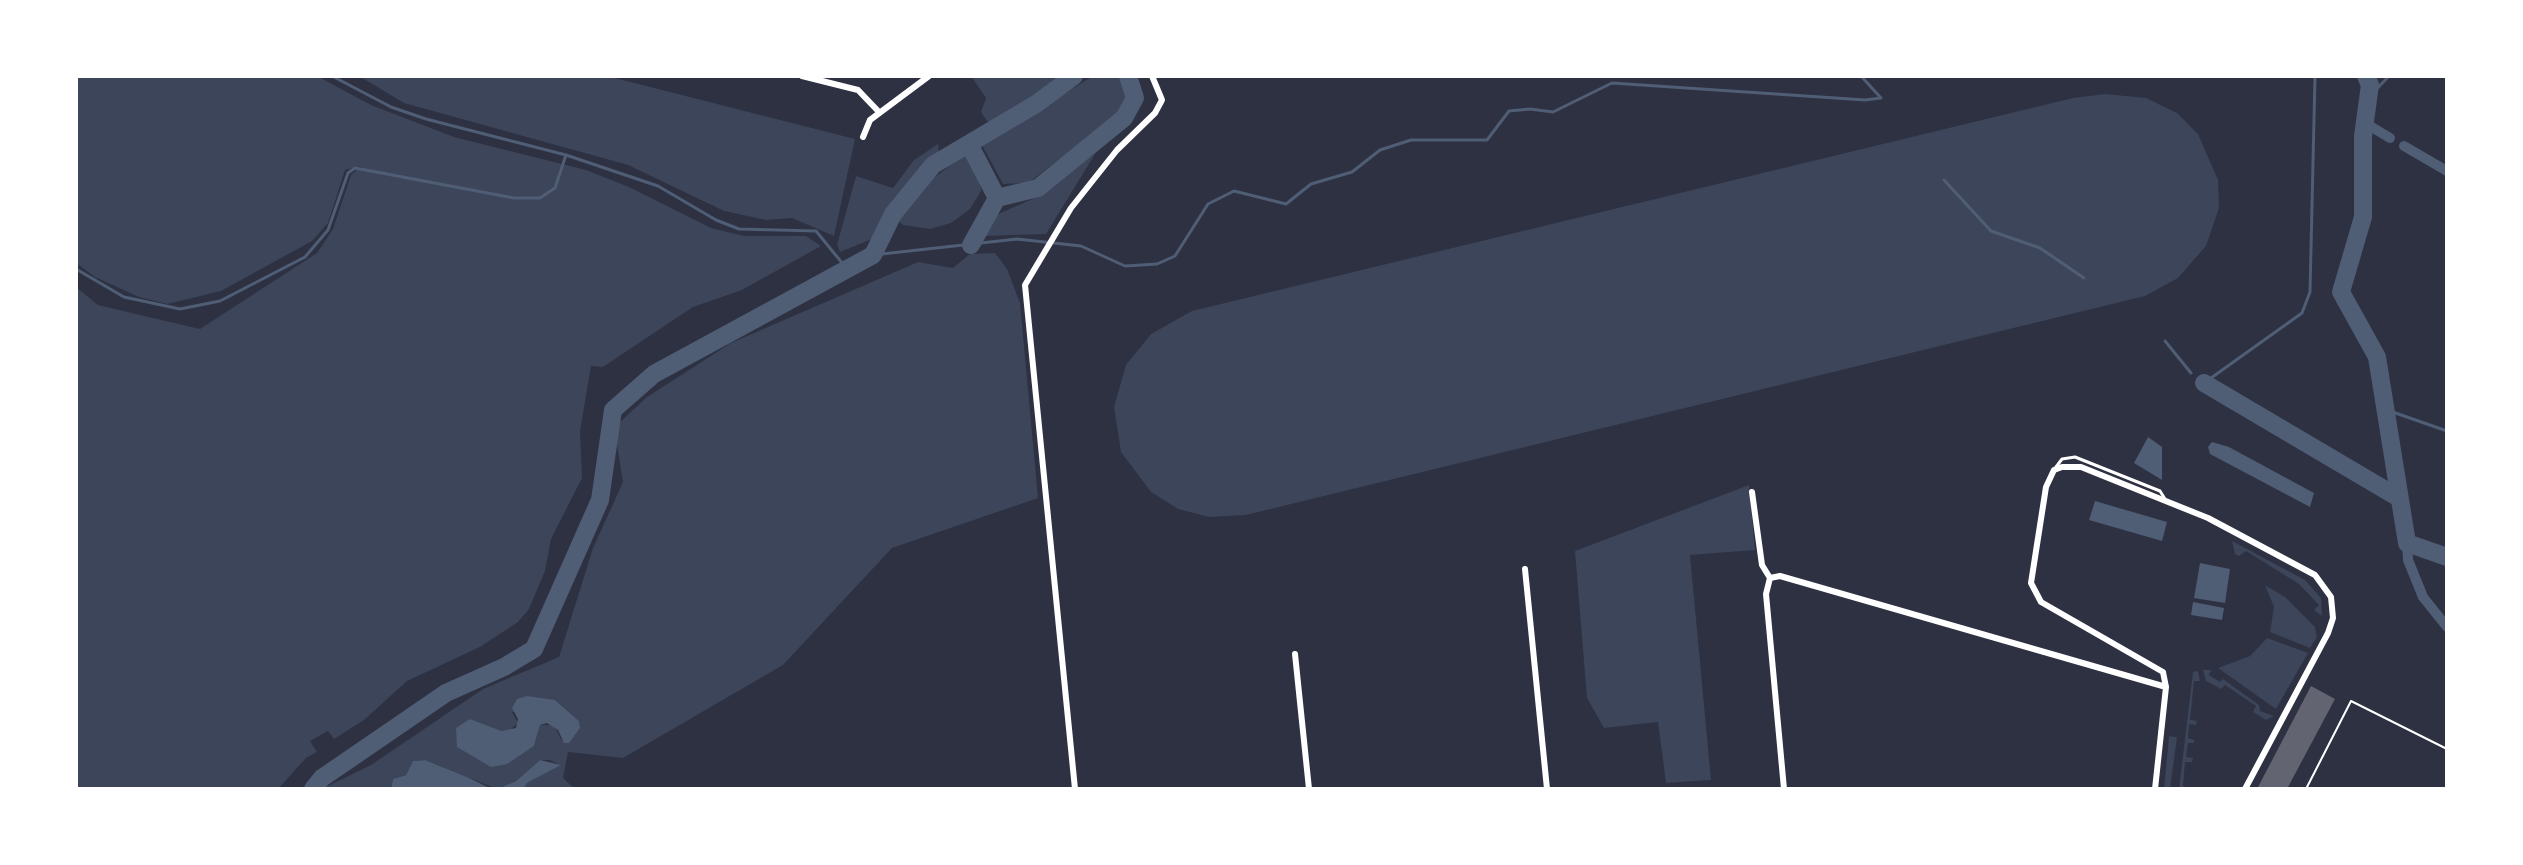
<!DOCTYPE html>
<style>
body{margin:0}
#map{position:relative;width:2523px;height:865px;overflow:hidden;background:#2d3142;font-family:Lato,sans-serif}
canvas{display:block}
.frame{position:absolute;inset:0;border:78px solid #fff;pointer-events:none}
</style>
<div id="map">
<canvas width="2523" height="865"></canvas>
<div class="frame"></div>
</div>
<script>
const ctx = document.querySelector('canvas').getContext('2d');
ctx.lineJoin = 'round';
function paint(path, color) { ctx.fillStyle = color; ctx.fill(path, 'evenodd'); }
const poly = rows => new Path2D(rows.map(r => 'M' + r).join(''));
function strokePath(path, color, width, dash) { ctx.strokeStyle = color; ctx.lineWidth = width; ctx.lineCap = dash ? 'butt' : 'round'; ctx.setLineDash(dash || []); ctx.stroke(path); }
paint(poly([
 [76,76,317,76,371,105,454,137,586,170,629,187,711,228,744,236,806,236,821,246,742,290,693,307,603,367,591,366,580,431,582,478,551,539,545,571,529,609,518,622,480,647,407,681,364,720,334,739,328,731,310,741,317,752,306,758,278,789,76,789,76,287,98,305,200,329,317,253,333,229,351,175,361,166,345,170,328,223,312,241,221,291,167,304,139,297,95,277,76,263],
 [359,76,607,76,855,139,834,236,792,218,766,220,724,211,628,165,404,103],
 [971,76,1067,76,995,122,988,122,981,112,986,98],
 [1093,76,1120,76,1128,98,1122,111,1028,183,1003,184,982,145],
 [2105,94,2146,98,2177,113,2198,134,2218,180,2219,208,2206,246,2178,278,2145,296,1246,515,1209,517,1178,509,1151,492,1121,452,1114,407,1126,365,1151,334,1192,311,2073,98],
 [938,144,939,154,905,190,872,239,840,252,837,245,856,176,893,188,914,160],
 [967,153,980,173,981,191,970,209,951,223,930,229,903,225,898,220,912,194],
 [1095,154,1046,234,984,236,996,215,1037,197,1078,162],
 [995,253,1007,269,1020,303,1038,498,892,548,783,665,623,758,568,752,563,778,575,789,523,789,527,783,560,765,550,760,540,760,516,781,497,789,425,760,413,761,406,775,393,779,391,789,322,789,371,765,483,689,559,657,593,548,623,482,616,439,620,422,647,397,731,343,918,262,953,268,970,254],
 [555,700,579,721,569,743,561,739,554,725,540,725,534,746,507,763,470,719,502,731,510,730,518,723,512,712],
 [1749,485,1755,550,1690,555,1711,780,1666,783,1658,722,1604,728,1587,698,1575,551],
 [2232,541,2305,580,2321,598,2322,616,2314,610,2319,605,2299,584,2246,551,2239,556,2235,554],
 [2265,585,2285,597,2315,627,2317,637,2310,648,2270,632,2274,607],
 [2267,638,2308,653,2276,709,2218,668,2250,656],
 [2203,670,2211,670,2209,675,2220,682,2223,679,2259,705,2260,711,2274,716,2266,720,2253,712,2256,706,2225,685,2221,689,2206,681],
 [2198,671,2200,681,2194,681,2190,720,2197,721,2196,725,2189,724,2188,738,2194,740,2194,743,2188,743,2186,757,2193,758,2192,762,2185,762,2183,786,2190,789,2179,789,2193,672],
 [2169,736,2177,737,2170,789,2164,789]
]), '#3c4559');
paint(poly([
 [2148,437,2162,447,2162,480,2134,463],
 [2212,442,2229,447,2314,493,2310,507,2210,454,2208,447],
 [2095,501,2167,522,2162,541,2089,520],
 [2200,563,2230,569,2225,603,2194,598],
 [2193,602,2224,608,2222,620,2191,615],
 [527,696,555,700,579,721,580,728,569,743,564,743,558,730,547,723,540,725,534,746,507,764,491,767,457,747,456,728,470,719,502,731,516,728,518,719,512,708,517,699],
 [425,760,467,777,492,789,391,789,393,779,406,775,413,761],
 [540,760,561,765,527,783,523,789,497,789,516,781]
]), '#4f5d75');
strokePath(poly([
 [332,76,391,107,426,119,566,155,658,186,716,220,739,229,816,231,847,269],
 [1861,76,1881,98],
 [2369,97,2389,76],
 [1944,180,1991,231,2040,248,2084,278],
 [873,255,1017,239,1081,246,1125,266,1157,264,1175,256,1208,204,1234,191,1286,204,1311,184,1352,172,1380,150,1411,140,1487,140,1509,111,1530,109,1553,112,1612,83,1865,100,1881,98],
 [76,269,124,297,180,309,220,301,305,257,328,230,348,173,355,168,514,198,540,198,555,188,566,155],
 [2165,341,2191,373],
 [2204,383,2302,313,2310,292,2315,76],
 [2384,409,2447,431]
]), '#4f5d75', 3);
strokePath(poly([
 [2365,123,2390,138],
 [2404,146,2447,171],
 [2407,543,2408,560,2423,597,2447,627]
]), '#4f5d75', 10);
strokePath(poly([
 [2366,76,2370,85,2363,136,2363,217,2341,292,2377,357,2407,543,2447,557],
 [969,144,997,198],
 [971,245,997,198,1038,188,1124,118,1135,98,1128,76],
 [2204,383,2399,498],
 [313,789,322,778,446,693,504,667,534,649,600,500,613,410,654,374,873,255,893,214,933,165,1036,104,1074,76]
]), '#4f5d75', 18);
paint(poly([
 [2311,686,2335,699,2287,789,2257,789]
]), '#626471');
strokePath(poly([
 [2306,789,2351,701,2447,749]
]), '#fff', 2);
strokePath(poly([
 [2056,467,2062,459,2075,457,2160,491,2165,499]
]), '#fff', 3);
strokePath(poly([
 [802,76,858,90,879,112],
 [863,137,870,120,929,76],
 [1752,492,1762,565,1770,578,1766,594,1784,789],
 [1525,569,1547,789],
 [1770,578,1780,576,2166,687],
 [1295,654,1309,789],
 [1075,789,1025,285,1071,208,1117,150,1155,113,1162,100,1152,76],
 [2155,789,2166,687,2163,672,2041,602,2031,583,2046,487,2054,470,2062,467,2081,467,2208,518,2315,575,2331,597,2333,618,2328,633,2245,789]
]), '#fff', 6);
</script>
